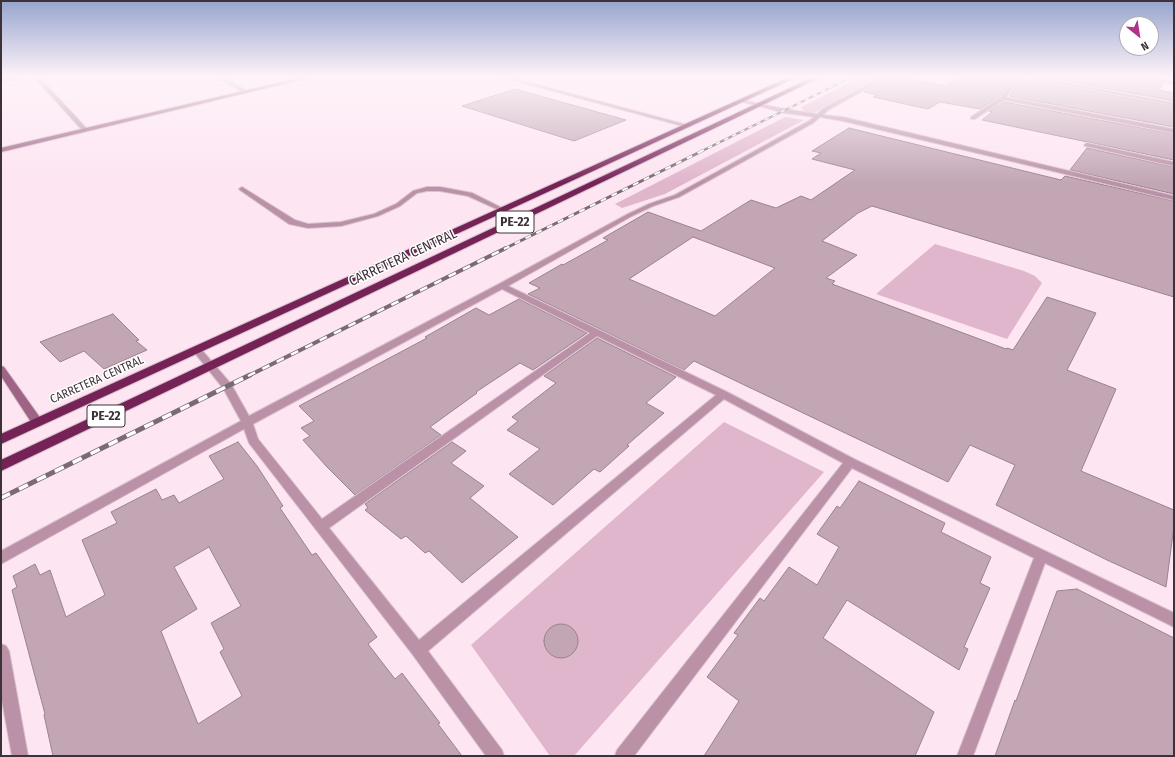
<!DOCTYPE html>
<style>
body{margin:0}
#map{position:relative;width:1175px;height:757px;overflow:hidden;background:#fde5f2;font-family:"Fira Sans Condensed",sans-serif}
canvas{display:block}
.frame{position:absolute;inset:0;border:2px solid #3d3238;pointer-events:none}
.north{position:absolute;left:1119px;top:16px;width:40px;height:40px;box-sizing:border-box;background:#fff;border:1px solid #b1adaf;border-radius:50%;rotate:150deg;font-size:11px;font-weight:700;line-height:16px;text-align:center;color:#3d3238}
.north::after{content:'';display:block;margin:auto;width:14px;height:18px;background:#b03485;clip-path:polygon(50% 0,100% 100%,50% 72%,0 100%)}
</style>
<div id="map">
<canvas width="1175" height="757"></canvas>
<div class="frame"></div>
<div class="north">N</div>
</div>
<script>
const ctx = document.querySelector('canvas').getContext('2d');
ctx.lineJoin = 'round';
function paint(path, color) { ctx.fillStyle = color; ctx.fill(path, 'evenodd'); }
const poly = rows => new Path2D(rows.map(r => 'M' + r).join(''));
function strokePath(path, color, width, dash) { ctx.strokeStyle = color; ctx.lineWidth = width; ctx.lineCap = dash ? 'butt' : 'round'; ctx.setLineDash(dash || []); ctx.stroke(path); }
function write(font, color, halo, rows, align = 'center') {
  ctx.font = font + ' "Fira Sans Condensed",sans-serif'; ctx.lineWidth = 3; ctx.setLineDash([]); ctx.textBaseline = 'middle'; ctx.strokeStyle = halo; ctx.fillStyle = color; for (const [text, x, y, turn = 0] of rows) {
    ctx.save(); ctx.translate(x, y); ctx.rotate((+turn || 0) * Math.PI / 180); ctx.textAlign = isNaN(turn) ? turn : align; if (halo) ctx.strokeText(text, 0, 0); ctx.fillText(text, 0, 0); ctx.restore();
  }
}
paint(poly([
 [861,77,880,77,814,113,806,113,801,107],
 [785,117,804,120,665,194,622,208,615,204],
 [935,244,1024,271,1035,276,1042,283,1007,339,876,294],
 [724,422,824,472,574,756,550,756,471,645]
]), '#e0b6cd');
const building = poly([
 [892,77,900,77,946,86,958,77,1018,77,1011,82,1000,96,980,109,940,102,928,109,873,97,877,95,864,92,892,77],
 [1044,77,1137,77,1164,84,1158,90,1174,93,1174,101,1044,77],
 [1026,80,1174,106,1174,127,1009,96,1017,86,1026,80],
 [515,89,626,120,574,141,462,106,515,89],
 [1004,102,1174,134,1174,160,982,120,992,112,989,111,1004,102],
 [849,128,1061,180,1065,176,1174,201,1174,297,872,206,858,213,822,241,857,255,826,278,835,281,832,284,1006,349,1007,348,1013,350,1047,297,1096,313,1067,370,1116,389,1081,471,1174,510,1174,526,1166,587,1107,560,996,505,1015,465,970,445,948,482,694,361,684,370,528,294,540,288,529,283,562,264,563,265,608,240,603,238,648,212,701,231,751,200,776,208,801,196,811,200,855,170,812,159,821,153,812,151,849,128],
 [693,237,775,268,715,316,629,279,693,237],
 [1087,148,1174,167,1174,194,1070,170,1087,148],
 [519,299,587,333,533,370,520,363,476,392,477,393,430,427,441,435,355,495,327,467,303,440,310,436,301,428,314,421,299,406,427,338,425,337,476,308,489,315,519,299],
 [113,314,139,340,136,341,147,350,104,369,84,351,60,362,40,342,113,314],
 [597,338,676,377,646,403,664,413,627,445,629,446,600,472,594,469,553,505,509,474,540,449,507,430,518,421,512,417,556,383,544,376,597,338],
 [238,442,257,466,283,506,280,508,312,555,316,553,377,637,368,644,395,679,402,673,440,723,438,724,462,756,53,756,44,715,45,714,12,590,17,587,13,576,35,564,40,575,50,570,66,617,105,595,82,540,117,523,111,512,156,489,162,500,174,495,179,503,224,479,209,456,238,442],
 [209,547,241,606,211,623,224,649,220,652,242,696,198,724,161,631,197,609,174,567,209,547],
 [452,442,466,451,451,463,484,486,470,498,518,537,462,583,429,551,425,553,406,536,401,539,365,510,368,508,365,504,452,442],
 [859,481,945,523,941,532,991,557,980,583,990,588,964,647,968,649,959,670,847,600,823,638,934,712,915,756,704,756,739,701,707,677,738,635,734,633,760,598,764,601,789,567,817,585,839,547,817,534,837,506,840,508,859,481],
 [1077,589,1174,638,1174,756,995,756,1015,700,1016,701,1057,591,1077,589],
 '544 641a17 17 0 1 1 34 0a17 17 0 1 1-34 0Z'
]);
paint(building, '#c2a6b4');
strokePath(building, '#9c818f', 1);
const lane = poly([
 [242,187,295,220,308,224,341,222,374,214,396,204,413,191,427,187,440,187,472,193,506,210,501,211,468,196,440,191,427,191,417,193,400,206,378,216,341,226,308,228,289,224,240,190,239,189,242,187]
]);
const street = poly([
 [13,77,23,77,1,82,1,80,13,77],
 [34,77,39,77,87,129,87,131,83,131,34,77],
 [216,77,222,77,249,92,245,93,216,77],
 [501,77,509,77,691,126,686,127,501,77],
 [882,77,888,77,828,110,823,115,843,117,1174,196,1174,200,843,121,820,117,813,123,679,197,653,206,632,216,508,286,727,392,854,459,1174,613,1174,627,1045,563,973,756,957,756,1034,558,852,468,634,756,615,756,617,750,843,463,724,399,428,651,502,750,504,756,486,756,413,655,249,443,244,429,1,564,1,551,241,421,223,388,194,352,192,350,194,348,200,348,231,384,249,416,499,284,628,214,649,204,675,195,809,121,814,117,785,113,742,102,742,100,785,109,817,114,824,108,882,77],
 [502,289,590,333,322,519,258,439,253,424,502,289],
 [597,336,716,395,419,640,329,528,597,336],
 [1021,77,1035,77,1174,103,1174,105,1026,78,1016,85,1006,97,1174,129,1174,133,1004,100,975,119,971,119,971,117,1001,97,1012,83,1021,77],
 [1138,77,1149,77,1174,82,1174,84,1138,77],
 [1087,143,1174,162,1174,166,1085,146,1084,145,1087,143],
 [1,644,6,646,9,651,28,756,12,756,1,695,1,644]
]);
const secondary = poly([
 [303,77,312,77,1,152,1,148,303,77],
 [1,366,4,367,41,419,42,422,41,425,33,425,1,376,1,366]
]);
const highway = poly([
 [789,77,797,77,1,444,1,434,789,77],
 [813,77,821,77,1,471,1,460,813,77]
]);
strokePath(lane, '#d7c1cd', 2);
strokePath(street, '#d7c1cd', 2);
strokePath(secondary, '#d7c1cd', 2);
strokePath(highway, '#d7c1cd', 2);
paint(lane, '#ba91a7');
paint(street, '#ba91a7');
paint(secondary, '#9e6385');
paint(highway, '#752357');
const railFar3 = poly([
 [700,152,852,77]
]);
const railFar2 = poly([
 [504,249,702,151]
]);
const railFar1 = poly([
 [248,376,506,248]
]);
const rail = poly([
 [1,498,250,375]
]);
strokePath(railFar3, '#796a73', 2.5);
strokePath(railFar2, '#796a73', 3);
strokePath(railFar1, '#796a73', 4);
strokePath(rail, '#796a73', 5);
strokePath(railFar3, '#fff', 1.5, [4.5]);
strokePath(railFar2, '#fff', 2, [6]);
strokePath(railFar1, '#fff', 2.5, [8]);
strokePath(rail, '#fff', 3.5, [10]);
const sky = ctx.createLinearGradient(0, 0, 0, 183);
sky.addColorStop(0, '#97a4ce');
sky.addColorStop(0.42, '#fef3f9');
sky.addColorStop(1, '#fef3f900');
ctx.fillStyle = sky;
ctx.fillRect(0, 0, 1175, 183);
write('12px', '#3d3238', '#fff', [
 ["CARRETERA CENTRAL",97,380,-24]
]);
for (const [x, y, w] of [
 [515,222,38],
 [106,416,38]
]) { const box = new Path2D(); box.roundRect(x - w / 2, y - 11, w, 22, 3); ctx.fillStyle = '#fff'; ctx.fill(box); strokePath(box, '#3d3238', 1); }
write('bold 13px', '#3d3238', null, [
 ["PE-22",515,222],
 ["PE-22",106,416]
]);
write('14px', '#3d3238', '#fff', [
 ["CARRETERA CENTRAL",403,258,-25]
]);
</script>
